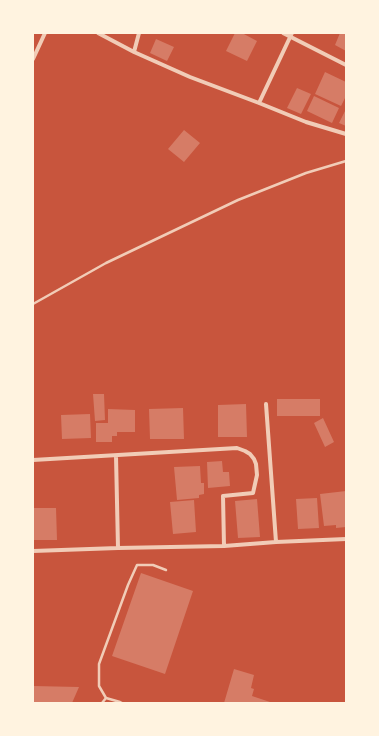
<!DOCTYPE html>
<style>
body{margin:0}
#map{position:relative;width:379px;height:736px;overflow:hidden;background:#c8553d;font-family:Roboto,sans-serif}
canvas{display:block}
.frame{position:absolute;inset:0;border:34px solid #fff3e0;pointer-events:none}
</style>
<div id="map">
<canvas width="379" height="736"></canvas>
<div class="frame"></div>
</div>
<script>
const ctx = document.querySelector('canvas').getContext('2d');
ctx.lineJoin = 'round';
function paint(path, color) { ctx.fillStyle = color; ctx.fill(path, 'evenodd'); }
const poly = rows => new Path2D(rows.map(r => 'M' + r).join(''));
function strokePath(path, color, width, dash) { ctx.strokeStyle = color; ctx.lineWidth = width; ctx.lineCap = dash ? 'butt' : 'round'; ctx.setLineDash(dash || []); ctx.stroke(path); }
paint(poly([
 [235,33,242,33,257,41,247,61,226,51],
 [340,33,346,33,346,51,335,45],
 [156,39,174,47,167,61,150,53],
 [325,72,346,82,346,96,341,106,315,94],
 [297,88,311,94,301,114,287,108],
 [314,96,339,108,332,123,307,111],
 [346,109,346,126,339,123],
 [184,130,200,143,184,162,168,149],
 [93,394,104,394,105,420,95,421],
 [277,399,320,399,320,416,277,416],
 [246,404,247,437,218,437,218,405],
 [183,408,184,439,150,439,149,409],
 [108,409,135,410,135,432,117,432,117,436,112,436,112,442,96,442,96,423,108,423],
 [90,414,91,438,62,439,61,415],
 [323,418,334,442,325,447,314,423],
 [222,461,223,472,229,472,230,486,208,488,207,462],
 [200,466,201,483,204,483,204,494,199,495,199,498,177,500,174,467],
 [346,491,346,527,336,528,336,525,324,526,320,494],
 [317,498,319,528,298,529,296,499],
 [257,499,260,537,238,538,235,501],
 [194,500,196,532,173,534,170,502],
 [33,508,56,508,57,540,33,540],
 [141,573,193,591,165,674,112,656],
 [234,669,254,675,251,688,254,689,252,696,273,703,224,703],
 [33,686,79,687,72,703,33,703]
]), '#d67c66');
strokePath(poly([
 [33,304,106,263,238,200,306,173,346,161],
 [106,698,99,686,99,664,128,585,137,565,153,565,166,570],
 [102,703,106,698,120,702,122,703]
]), '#f1ccb7', 2.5);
strokePath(poly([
 [98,33,134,52,190,77,259,103,306,122,346,134],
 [283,33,346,65],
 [134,52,139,33],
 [33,59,45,33],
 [259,103,292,33],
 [266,404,276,542],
 [116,456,118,548],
 [33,460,237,448,245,451,250,454,254,459,256,464,257,475,253,493,223,496,224,546],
 [33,551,118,548,224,546,276,542,346,539]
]), '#f1ccb7', 4);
</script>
